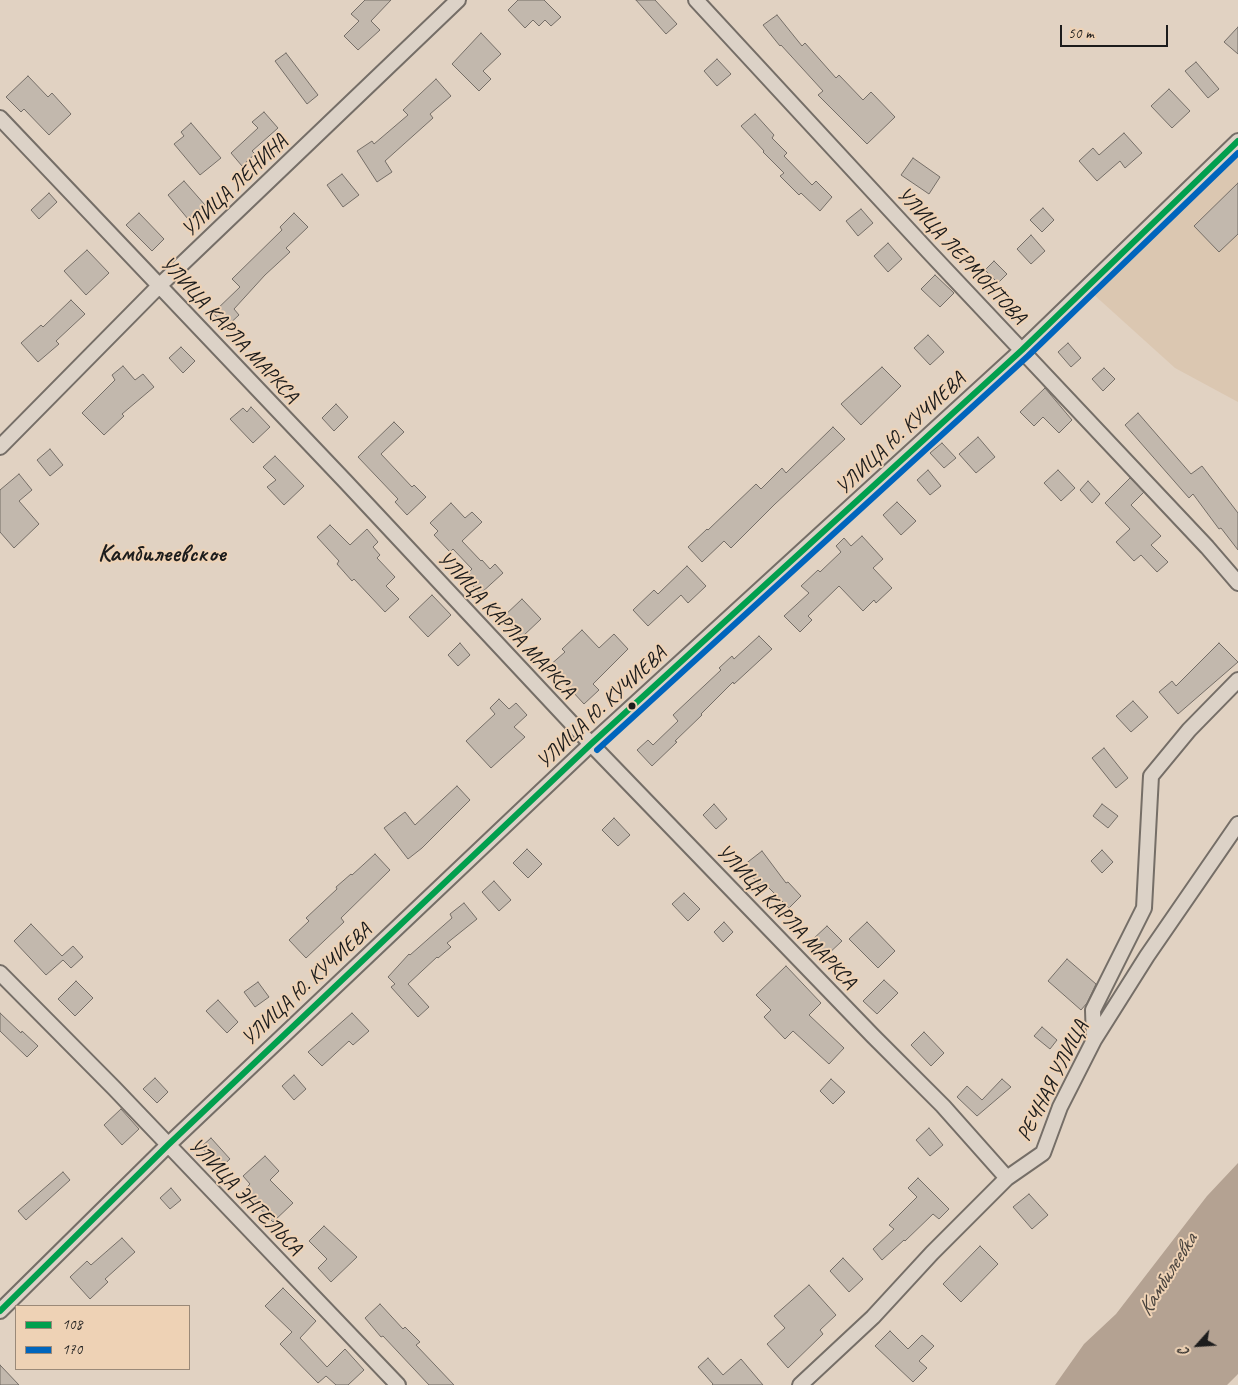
<!DOCTYPE html>
<meta charset="utf-8">
<style>
body{margin:0}
#map{position:relative;width:1238px;height:1385px;overflow:hidden;background:#e1d2c2;font-family:Caveat,sans-serif}
canvas{display:block}
.legend{position:absolute;left:15px;top:1305px;width:175px;height:65px;box-sizing:border-box;background:#eed2b5;border:1px solid #9a8978;margin:0;padding:6px 9px;list-style:none;font-size:15px;color:#1c1c1c}
.legend li{display:flex;align-items:center;gap:10px;height:25px}
.legend b{width:25px;border:1px solid #9a8978}
.north{position:absolute;left:1173px;top:1320px;width:50px;height:50px;-webkit-text-stroke:4px #eed2b5;paint-order:stroke;rotate:244deg;font-size:14px;font-weight:700;line-height:20px;text-align:center;color:#1c1c1c}
.north::after{content:'';display:block;margin:auto;width:18px;height:22px;background:#1c1c1c;clip-path:polygon(50% 0,100% 100%,50% 72%,0 100%)}
.scale{position:absolute;left:1060px;top:25px;width:108px;height:22px;box-sizing:border-box;border:2px solid #1c1c1c;border-top:0;padding-left:6px;font-size:15px;line-height:18px;white-space:nowrap;color:#1c1c1c;-webkit-text-stroke:4px #eed2b5;paint-order:stroke}
</style>
<div id="map">
<canvas width="1238" height="1385"></canvas>
<ul class="legend">
<li><b style="height:6px;background:#019f4e"></b>108</li>
<li><b style="height:6px;background:#0065bd"></b>170</li>
</ul>
<div class="north">С</div>
<div class="scale">50 m</div>
</div>
<script>
const ctx = document.querySelector('canvas').getContext('2d');
ctx.lineJoin = 'round';
function paint(path, color) { ctx.fillStyle = color; ctx.fill(path, 'evenodd'); }
const poly = rows => new Path2D(rows.map(r => 'M' + r).join(''));
function strokePath(path, color, width, dash) { ctx.strokeStyle = color; ctx.lineWidth = width; ctx.lineCap = dash ? 'butt' : 'round'; ctx.setLineDash(dash || []); ctx.stroke(path); }
function write(font, color, halo, rows, align = 'center') {
  ctx.font = font + ' Caveat,sans-serif'; ctx.lineWidth = 4; ctx.setLineDash([]); ctx.textBaseline = 'middle'; ctx.strokeStyle = halo; ctx.fillStyle = color; for (const [text, x, y, turn = 0] of rows) {
    ctx.save(); ctx.translate(x, y); ctx.rotate((+turn || 0) * Math.PI / 180); ctx.textAlign = isNaN(turn) ? turn : align; if (halo) ctx.strokeText(text, 0, 0); ctx.fillText(text, 0, 0); ctx.restore();
  }
}
paint(poly([
 [1238,151,1238,402,1175,368,1092,293]
]), '#dbc7b1');
paint(poly([
 [1238,1163,1238,1374,1227,1385,1055,1385,1084,1344,1116,1314,1207,1196]
]), '#b4a292');
const building = poly([
 [365,0,391,0,371,21,380,30,358,50,344,36,359,21,351,14,365,0],
 [518,0,544,0,561,17,551,26,545,20,539,26,533,20,525,28,508,10,518,0],
 [636,0,655,0,677,24,666,34,636,0],
 [777,15,802,46,805,43,836,78,839,75,863,100,871,92,895,117,867,144,818,95,823,91,781,45,780,46,763,25,777,15],
 [1238,27,1238,54,1224,42,1238,27],
 [481,33,501,54,483,71,491,79,479,91,452,64,481,33],
 [286,53,318,95,307,104,275,61,286,53],
 [717,59,731,74,717,86,704,71,717,59],
 [1196,62,1219,89,1208,98,1185,71,1196,62],
 [28,76,48,97,52,93,71,114,49,135,24,109,21,112,6,97,28,76],
 [436,79,451,96,430,114,433,118,385,161,392,172,377,182,357,151,372,141,374,144,408,115,403,110,436,79],
 [1169,89,1190,111,1172,128,1151,106,1169,89],
 [264,112,278,128,252,151,255,154,242,166,231,153,258,128,252,122,264,112],
 [755,114,774,135,772,138,787,153,784,156,812,185,816,181,832,197,820,211,801,193,799,195,780,176,784,173,763,152,764,151,741,126,755,114],
 [191,123,221,158,200,175,174,144,184,136,181,132,191,123],
 [1124,133,1142,153,1125,168,1120,161,1097,181,1079,161,1093,148,1099,155,1124,133],
 [913,158,940,177,929,194,901,175,913,158],
 [342,174,359,195,343,207,327,185,342,174],
 [184,181,205,205,188,219,168,195,184,181],
 [1238,183,1238,234,1219,252,1194,226,1238,183],
 [49,193,57,202,39,219,31,210,49,193],
 [1043,208,1054,220,1042,232,1030,220,1043,208],
 [861,209,873,223,858,236,846,221,861,209],
 [139,213,164,239,152,251,126,225,139,213],
 [294,213,308,227,286,248,290,252,265,275,234,309,239,315,226,327,213,313,240,287,232,279,282,230,280,227,294,213],
 [1031,235,1045,251,1031,264,1017,249,1031,235],
 [888,243,902,259,888,272,874,256,888,243],
 [87,250,109,273,86,295,64,271,87,250],
 [994,261,1007,274,998,283,985,270,994,261],
 [935,275,954,293,940,307,921,289,935,275],
 [71,300,85,314,56,341,59,344,38,362,21,343,41,325,43,327,71,300],
 [928,335,944,352,930,365,914,348,928,335],
 [1068,343,1081,358,1071,367,1058,352,1068,343],
 [181,347,195,361,183,373,169,358,181,347],
 [123,366,135,380,143,374,154,387,122,414,124,416,104,435,82,413,115,380,112,375,123,366],
 [882,367,901,386,861,425,841,404,882,367],
 [1104,368,1115,379,1103,391,1092,379,1104,368],
 [1045,388,1072,420,1059,433,1043,417,1034,426,1020,412,1045,388],
 [336,404,348,417,334,431,322,418,336,404],
 [251,407,270,427,253,443,230,419,243,408,247,412,251,407],
 [1138,413,1191,474,1202,466,1238,513,1238,550,1221,528,1219,529,1193,494,1189,498,1125,425,1138,413],
 [394,422,404,432,381,454,412,487,414,485,426,497,407,515,395,502,398,499,358,457,394,422],
 [833,427,845,439,775,504,731,548,724,541,702,562,688,547,707,529,708,530,756,484,761,489,782,468,786,473,833,427],
 [978,437,995,457,976,473,959,454,978,437],
 [942,443,956,458,944,468,930,453,942,443],
 [50,449,63,465,50,476,37,460,50,449],
 [275,456,304,486,284,505,267,487,276,480,263,467,275,456],
 [928,470,941,486,930,495,917,480,928,470],
 [1058,470,1075,488,1061,501,1044,483,1058,470],
 [19,474,32,490,19,501,39,524,14,548,0,532,0,490,19,474],
 [1130,478,1144,492,1131,505,1161,536,1151,545,1168,562,1157,572,1141,555,1134,561,1116,542,1130,529,1105,503,1130,478],
 [1088,481,1100,494,1092,503,1080,490,1088,481],
 [897,502,916,521,901,535,883,515,897,502],
 [451,503,465,518,472,512,482,522,462,541,481,561,482,560,490,569,495,564,503,573,480,594,473,586,477,582,468,573,472,569,453,549,450,552,434,535,438,531,430,523,451,503],
 [330,525,350,545,367,529,378,542,373,547,380,555,377,558,395,577,386,586,399,599,385,612,354,579,352,581,337,564,339,561,317,537,330,525],
 [862,536,883,559,873,568,892,588,876,603,874,600,863,611,839,586,808,616,812,620,800,632,784,616,809,593,801,586,818,570,820,572,841,552,836,546,844,538,851,546,862,536],
 [687,566,706,586,688,603,681,595,648,626,633,610,654,590,658,594,687,566],
 [432,595,451,615,428,637,409,617,432,595],
 [522,599,541,619,522,637,503,617,522,599],
 [582,630,599,648,614,634,628,649,593,684,599,690,584,704,549,666,565,652,562,649,582,630],
 [759,636,772,649,734,684,733,682,701,714,702,715,675,741,677,742,652,766,637,750,648,740,653,745,678,721,673,715,721,670,719,668,732,656,734,659,759,636],
 [460,643,470,655,458,666,448,655,460,643],
 [1219,643,1238,662,1178,714,1159,692,1172,681,1176,686,1219,643],
 [499,699,509,709,516,703,527,715,514,727,525,737,491,768,466,741,495,714,490,708,499,699],
 [1133,701,1148,717,1131,732,1116,716,1133,701],
 [1104,748,1128,778,1116,788,1092,758,1104,748],
 [457,786,470,800,422,848,408,859,384,828,405,812,415,825,457,786],
 [714,804,727,819,716,829,703,815,714,804],
 [1102,804,1118,816,1108,828,1093,816,1102,804],
 [614,818,630,835,618,846,602,830,614,818],
 [527,849,542,864,528,878,513,863,527,849],
 [1102,850,1113,862,1102,873,1091,861,1102,850],
 [762,851,786,883,788,882,801,896,789,908,765,884,760,887,744,865,762,851],
 [375,854,390,870,341,918,344,922,306,958,289,940,309,921,306,918,337,889,336,887,351,874,352,875,375,854],
 [494,881,511,900,499,911,482,892,494,881],
 [684,893,700,909,688,921,672,904,684,893],
 [464,903,477,919,447,943,451,947,438,958,437,957,408,984,429,1007,418,1017,391,987,395,984,388,977,409,954,410,955,452,918,450,914,464,903],
 [724,922,733,932,723,942,714,932,724,922],
 [867,922,895,951,878,968,849,939,867,922],
 [31,924,62,956,73,946,83,957,71,968,63,960,46,975,14,941,31,924],
 [827,926,842,941,826,956,811,941,827,926],
 [1067,959,1096,984,1087,1003,1081,1010,1048,981,1067,959],
 [786,966,821,1003,809,1015,844,1048,829,1064,793,1031,785,1039,764,1017,771,1010,756,995,786,966],
 [884,980,898,993,877,1014,863,1001,884,980],
 [76,981,93,998,75,1016,58,999,76,981],
 [258,982,269,997,255,1007,244,992,258,982],
 [218,1000,238,1022,227,1033,206,1011,218,1000],
 [0,1013,21,1033,22,1031,38,1046,27,1057,0,1031,0,1013],
 [352,1013,369,1031,353,1045,349,1041,322,1066,308,1052,352,1013],
 [1042,1027,1057,1040,1050,1049,1034,1036,1042,1027],
 [924,1032,944,1053,931,1066,911,1045,924,1032],
 [294,1075,306,1089,294,1100,282,1086,294,1075],
 [155,1078,168,1092,157,1103,143,1089,155,1078],
 [831,1079,845,1092,833,1104,820,1091,831,1079],
 [1002,1079,1011,1087,977,1116,957,1097,967,1086,982,1100,1002,1079],
 [121,1109,139,1129,122,1145,104,1125,121,1109],
 [929,1128,943,1145,930,1156,916,1140,929,1128],
 [211,1138,230,1159,220,1168,201,1147,211,1138],
 [265,1156,279,1171,270,1180,293,1203,273,1222,243,1191,250,1184,243,1176,265,1156],
 [63,1172,70,1180,26,1220,18,1211,63,1172],
 [918,1178,949,1209,939,1219,933,1214,905,1241,904,1240,882,1260,873,1249,894,1229,889,1225,917,1197,908,1188,918,1178],
 [171,1188,181,1200,170,1209,160,1198,171,1188],
 [1029,1194,1048,1215,1032,1229,1013,1207,1029,1194],
 [324,1226,357,1257,331,1282,318,1268,327,1259,309,1241,324,1226],
 [122,1238,135,1252,105,1279,108,1282,90,1299,70,1277,87,1261,91,1265,122,1238],
 [980,1246,998,1264,961,1302,943,1284,980,1246],
 [843,1258,863,1279,849,1292,830,1271,843,1258],
 [809,1285,836,1315,820,1330,823,1334,788,1368,767,1344,785,1328,774,1316,809,1285],
 [283,1288,316,1321,300,1338,327,1367,345,1349,364,1370,348,1385,336,1385,326,1376,318,1383,280,1344,292,1332,265,1306,283,1288],
 [380,1304,403,1329,405,1327,420,1342,416,1345,454,1385,429,1385,383,1336,381,1337,365,1318,380,1304],
 [890,1331,908,1349,922,1335,934,1346,919,1361,927,1368,913,1382,875,1346,890,1331],
 [708,1358,723,1375,741,1359,763,1385,712,1385,713,1384,698,1367,708,1358],
 [0,1365,19,1385,0,1385,0,1365]
]);
paint(building, '#c2b8ad');
strokePath(building, '#756e67', 1);
const minor = poly([
 [696,0,929,252,1207,547,1238,583],
 [0,118,345,481,591,744,873,1036,943,1106,1007,1178],
 [0,447,160,285,458,0],
 [0,973,114,1088,398,1385],
 [1094,1040,1093,1010,1144,908,1151,776,1189,730,1238,680],
 [0,1311,168,1145,591,744,1022,350,1238,141],
 [800,1385,873,1317,932,1253,1007,1178,1043,1153,1060,1107,1094,1040,1147,956,1238,824]
]);
strokePath(minor, '#756e67', 18);
strokePath(minor, '#dcd2c7', 14);
strokePath(poly([
 [0,1311,168,1145,591,744,1022,350,1238,141]
]), '#019f4e', 6);
strokePath(poly([
 [597,750,1028,356,1238,153]
]), '#0065bd', 6);
for (const [x, y, r, color] of [
 [632,706,4.5,"#1c1c1c"]
]) { const dot = new Path2D(); dot.arc(x, y, r, 0, 2 * Math.PI); ctx.fillStyle = color; ctx.fill(dot); strokePath(dot, '#eed2b5', 2); }
write('21px', '#1c1c1c', '#eed2b5', [
 ["УЛИЦА ЛЕНИНА",235,186,-44],
 ["УЛИЦА ЛЕРМОНТОВА",961,256,47],
 ["УЛИЦА КАРЛА МАРКСА",229,330,47],
 ["УЛИЦА Ю. КУЧИЕВА",901,434,-43],
 ["УЛИЦА КАРЛА МАРКСА",506,625,47],
 ["УЛИЦА Ю. КУЧИЕВА",602,708,-43],
 ["УЛИЦА КАРЛА МАРКСА",786,917,46],
 ["УЛИЦА Ю. КУЧИЕВА",307,985,-43],
 ["РЕЧНАЯ УЛИЦА",1053,1081,-63],
 ["УЛИЦА ЭНГЕЛЬСА",245,1197,46]
]);
write('italic 22px', '#4a443e', '#eed2b5', [
 ["Камбилеевка",1168,1275,-58]
]);
write('bold 24px', '#1c1c1c', '#eed2b5', [
 ["Камбилеевское",162,555]
]);
</script>
